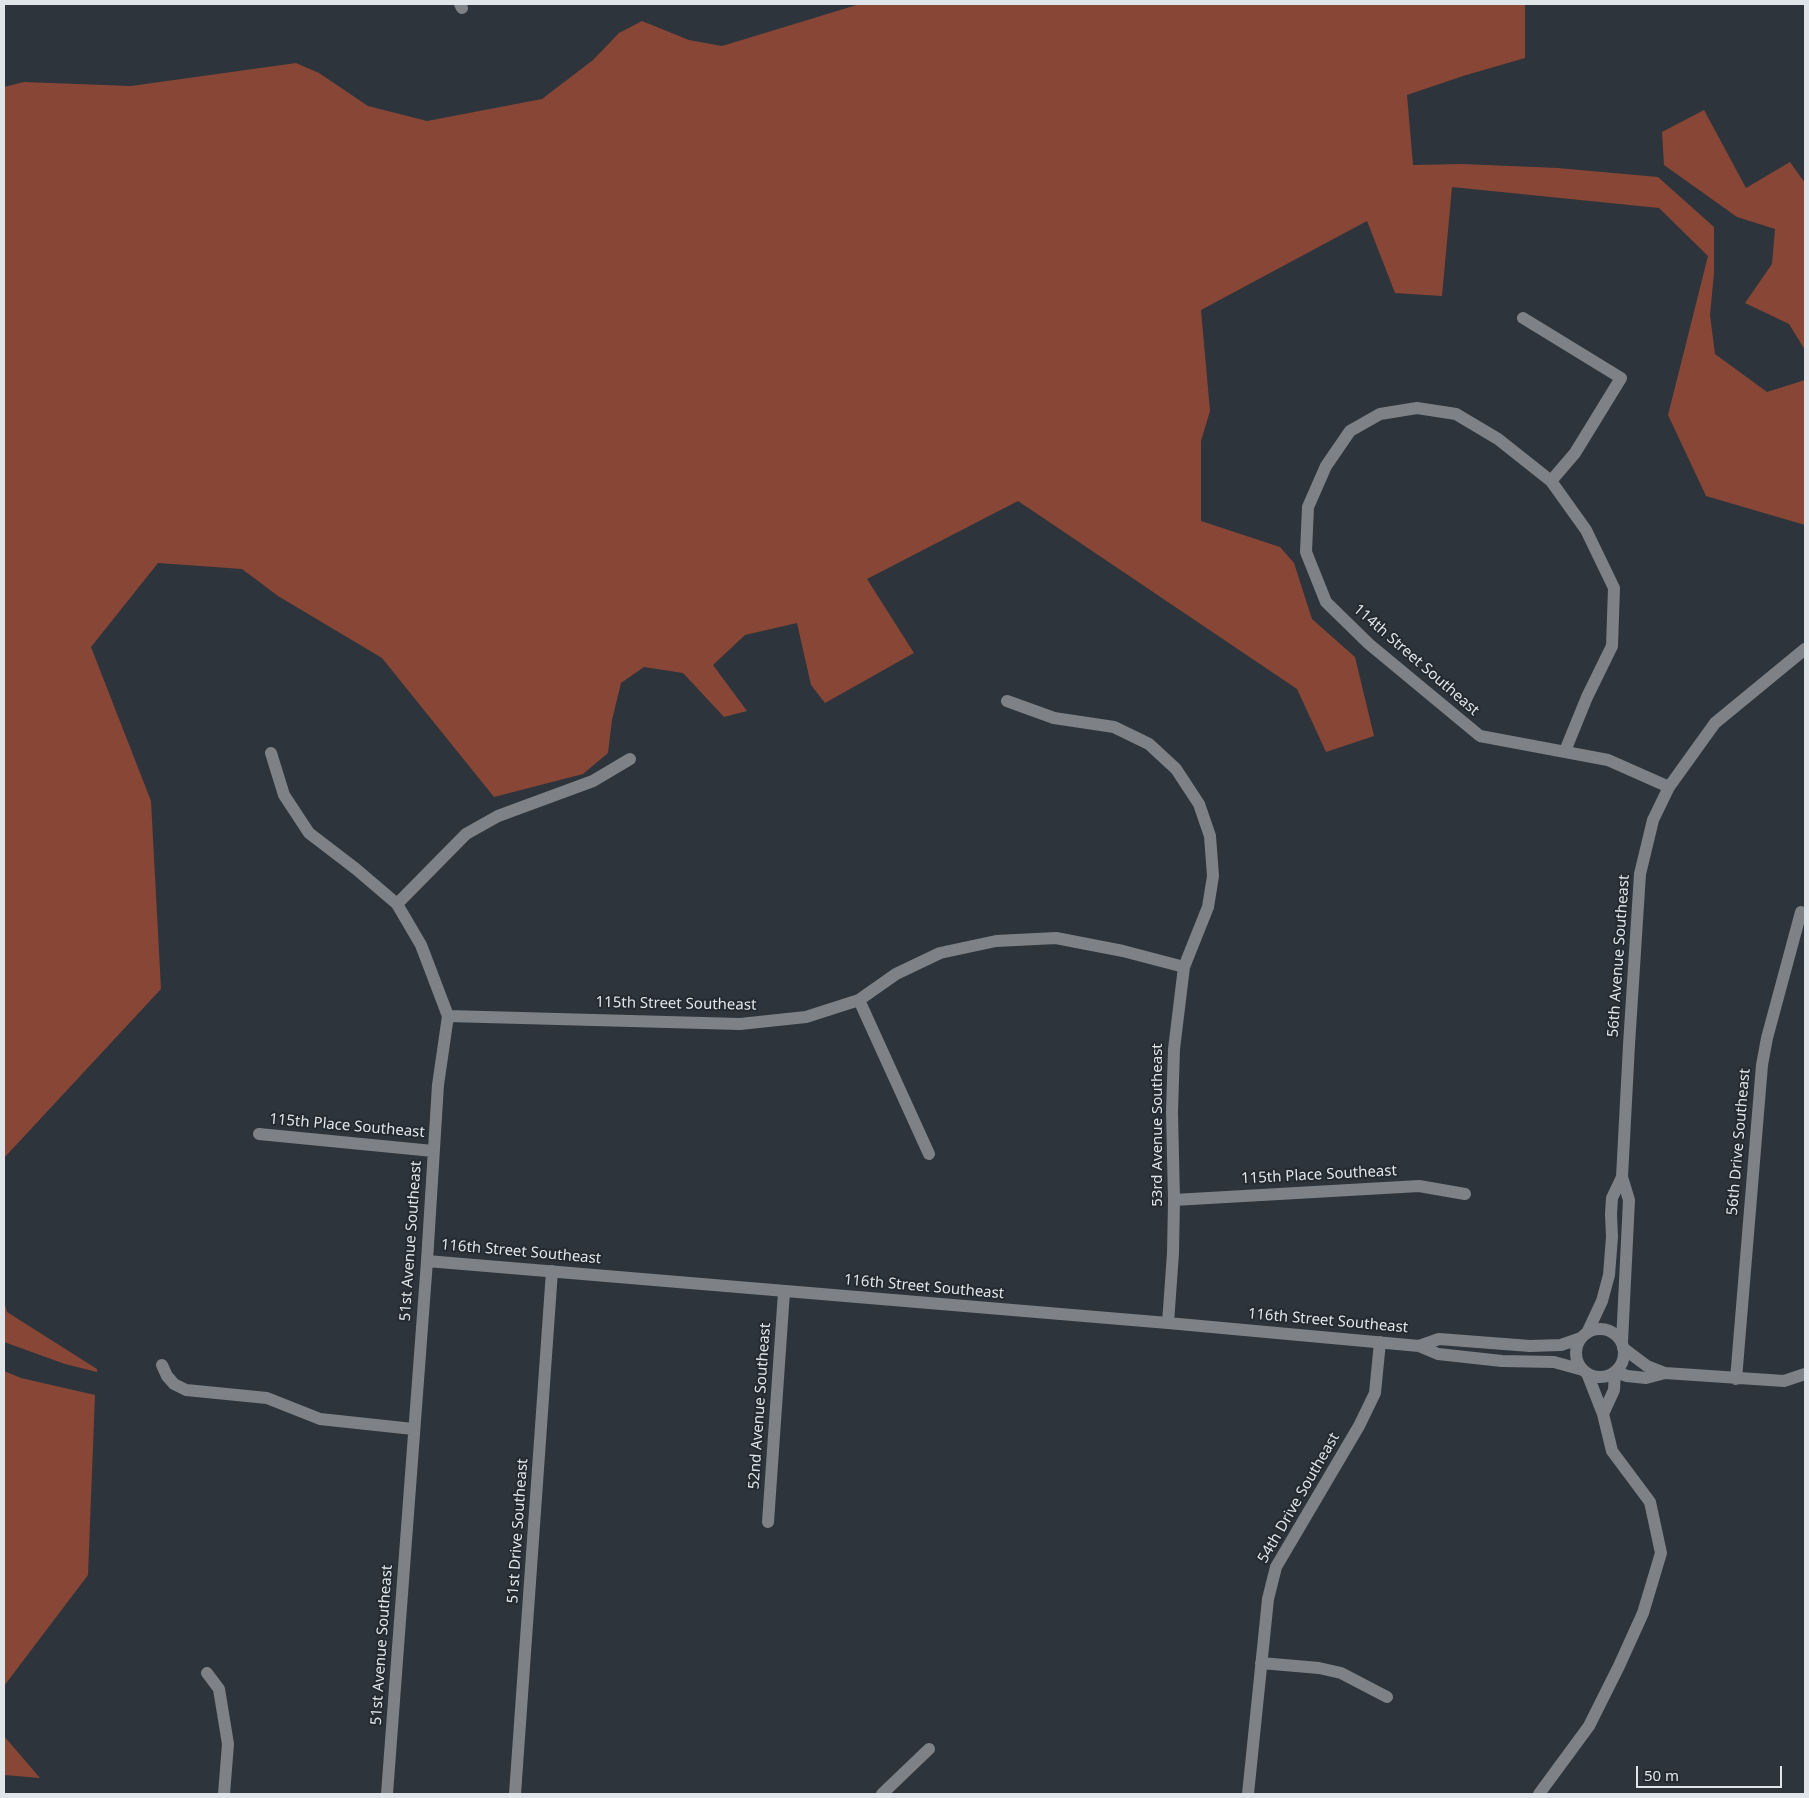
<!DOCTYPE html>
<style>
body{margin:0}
#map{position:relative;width:1809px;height:1798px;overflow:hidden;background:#2d343b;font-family:"Noto Sans",sans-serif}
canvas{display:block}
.frame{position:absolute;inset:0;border:5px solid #e0e5e9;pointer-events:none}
.scale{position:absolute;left:1636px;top:1766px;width:146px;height:22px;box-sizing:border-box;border:2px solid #e0e5e9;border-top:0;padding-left:6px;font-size:15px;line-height:18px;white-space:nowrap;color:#e0e5e9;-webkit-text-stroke:4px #232a31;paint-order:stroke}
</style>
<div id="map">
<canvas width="1809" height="1798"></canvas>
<div class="frame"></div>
<div class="scale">50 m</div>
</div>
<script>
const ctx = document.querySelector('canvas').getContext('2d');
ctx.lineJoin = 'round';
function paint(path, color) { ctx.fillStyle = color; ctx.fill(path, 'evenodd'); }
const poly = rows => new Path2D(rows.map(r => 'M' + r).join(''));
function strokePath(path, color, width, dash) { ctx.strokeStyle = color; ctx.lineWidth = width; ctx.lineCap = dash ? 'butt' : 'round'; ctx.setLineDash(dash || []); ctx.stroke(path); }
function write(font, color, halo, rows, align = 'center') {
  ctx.font = font + ' "Noto Sans",sans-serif'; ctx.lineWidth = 4; ctx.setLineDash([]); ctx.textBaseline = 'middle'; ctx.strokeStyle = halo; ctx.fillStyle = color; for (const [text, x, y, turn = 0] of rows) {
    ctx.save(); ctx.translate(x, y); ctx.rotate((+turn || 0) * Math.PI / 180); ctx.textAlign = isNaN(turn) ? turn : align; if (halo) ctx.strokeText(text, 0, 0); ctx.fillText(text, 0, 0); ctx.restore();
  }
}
paint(poly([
 [860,4,1525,4,1525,58,1463,76,1407,95,1413,165,1462,164,1558,168,1658,177,1714,227,1714,273,1710,315,1715,354,1767,392,1805,380,1805,525,1706,496,1668,415,1708,256,1659,208,1452,187,1442,296,1395,293,1367,221,1201,310,1210,411,1201,441,1201,521,1280,547,1294,563,1312,619,1355,657,1374,736,1326,752,1297,689,1018,501,867,579,914,653,825,703,811,685,797,623,745,635,713,665,747,711,724,717,683,673,644,667,621,683,612,720,608,753,583,774,494,797,382,658,278,596,242,569,158,563,91,647,151,801,161,989,4,1158,4,87,24,82,131,86,296,63,319,73,368,106,427,121,542,99,593,60,619,33,642,21,689,40,722,46],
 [1704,110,1746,188,1790,162,1805,183,1805,350,1789,324,1745,303,1772,264,1775,229,1737,217,1664,165,1662,132],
 [4,1301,7,1312,97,1369,97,1372,65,1364,4,1342],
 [4,1371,21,1378,95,1395,88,1575,4,1686],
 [4,1736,40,1778,4,1775]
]), '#884636');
strokePath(poly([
 [460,4,462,8],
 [1523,318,1621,378,1575,453,1551,481],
 [1007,701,1054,718,1114,727,1149,744,1176,769,1199,804,1210,836,1213,876,1208,907,1184,967,1174,1049,1172,1112,1174,1200,1173,1253,1168,1323],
 [1565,751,1587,697,1612,646,1614,588,1586,530,1551,481,1498,439,1456,414,1417,408,1380,414,1350,431,1326,466,1308,507,1306,552,1326,602,1369,644,1480,736,1608,760,1669,787],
 [271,753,284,795,309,833,356,869,397,904,421,945,448,1016,438,1085,427,1261,387,1794],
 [397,904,466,834,498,816,593,781,630,759],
 [859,1000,929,1154],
 [448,1016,740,1024,806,1017,859,1000,896,974,940,953,996,941,1056,938,1123,951,1184,967],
 [259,1134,433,1151],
 [1174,1200,1419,1186,1465,1194],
 [427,1261,1168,1323,1419,1346,1438,1354,1502,1361,1554,1362,1583,1370],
 '1576 1353a24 24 0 1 1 48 0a24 24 0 1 1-48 0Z',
 [1587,1333,1602,1301,1609,1275,1612,1237,1611,1214,1612,1198,1622,1177],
 [1622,1342,1629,1200,1622,1177,1629,1045,1640,874,1653,820,1669,787,1715,723,1805,649],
 [1419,1346,1439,1339,1530,1346,1561,1345,1581,1338],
 [1623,1348,1647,1366,1665,1373,1784,1381,1805,1374],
 [162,1365,167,1376,174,1384,186,1390,267,1398,320,1419,413,1429],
 [1616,1372,1627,1376,1646,1378,1665,1373],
 [1736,1379,1762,1065,1767,1038,1801,912],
 [1603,1414,1614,1390,1615,1372],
 [768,1522,784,1292],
 [1261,1663,1319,1668,1341,1673,1387,1697],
 [207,1673,219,1689,228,1744,224,1794],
 [515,1794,552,1271],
 [882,1794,929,1749],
 [1248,1794,1268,1599,1276,1567,1359,1426,1375,1393,1380,1342],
 [1539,1794,1589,1726,1619,1666,1643,1613,1661,1553,1650,1502,1612,1451,1603,1414,1587,1373]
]), '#7e8185', 12);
write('15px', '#e0e5e9', '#232a31', [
 ["114th Street Southeast",1416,660,41],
 ["56th Avenue Southeast",1619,956,-86],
 ["115th Street Southeast",676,1004,1],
 ["53rd Avenue Southeast",1158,1125,-90],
 ["115th Place Southeast",347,1126,5],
 ["56th Drive Southeast",1739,1142,-85],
 ["115th Place Southeast",1319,1175,-3],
 ["51st Avenue Southeast",411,1241,-86],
 ["116th Street Southeast",521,1252,5],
 ["116th Street Southeast",924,1287,5],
 ["116th Street Southeast",1328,1321,5],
 ["52nd Avenue Southeast",760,1406,-86],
 ["54th Drive Southeast",1299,1498,-60],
 ["51st Drive Southeast",518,1531,-86],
 ["51st Avenue Southeast",382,1645,-86]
]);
</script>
